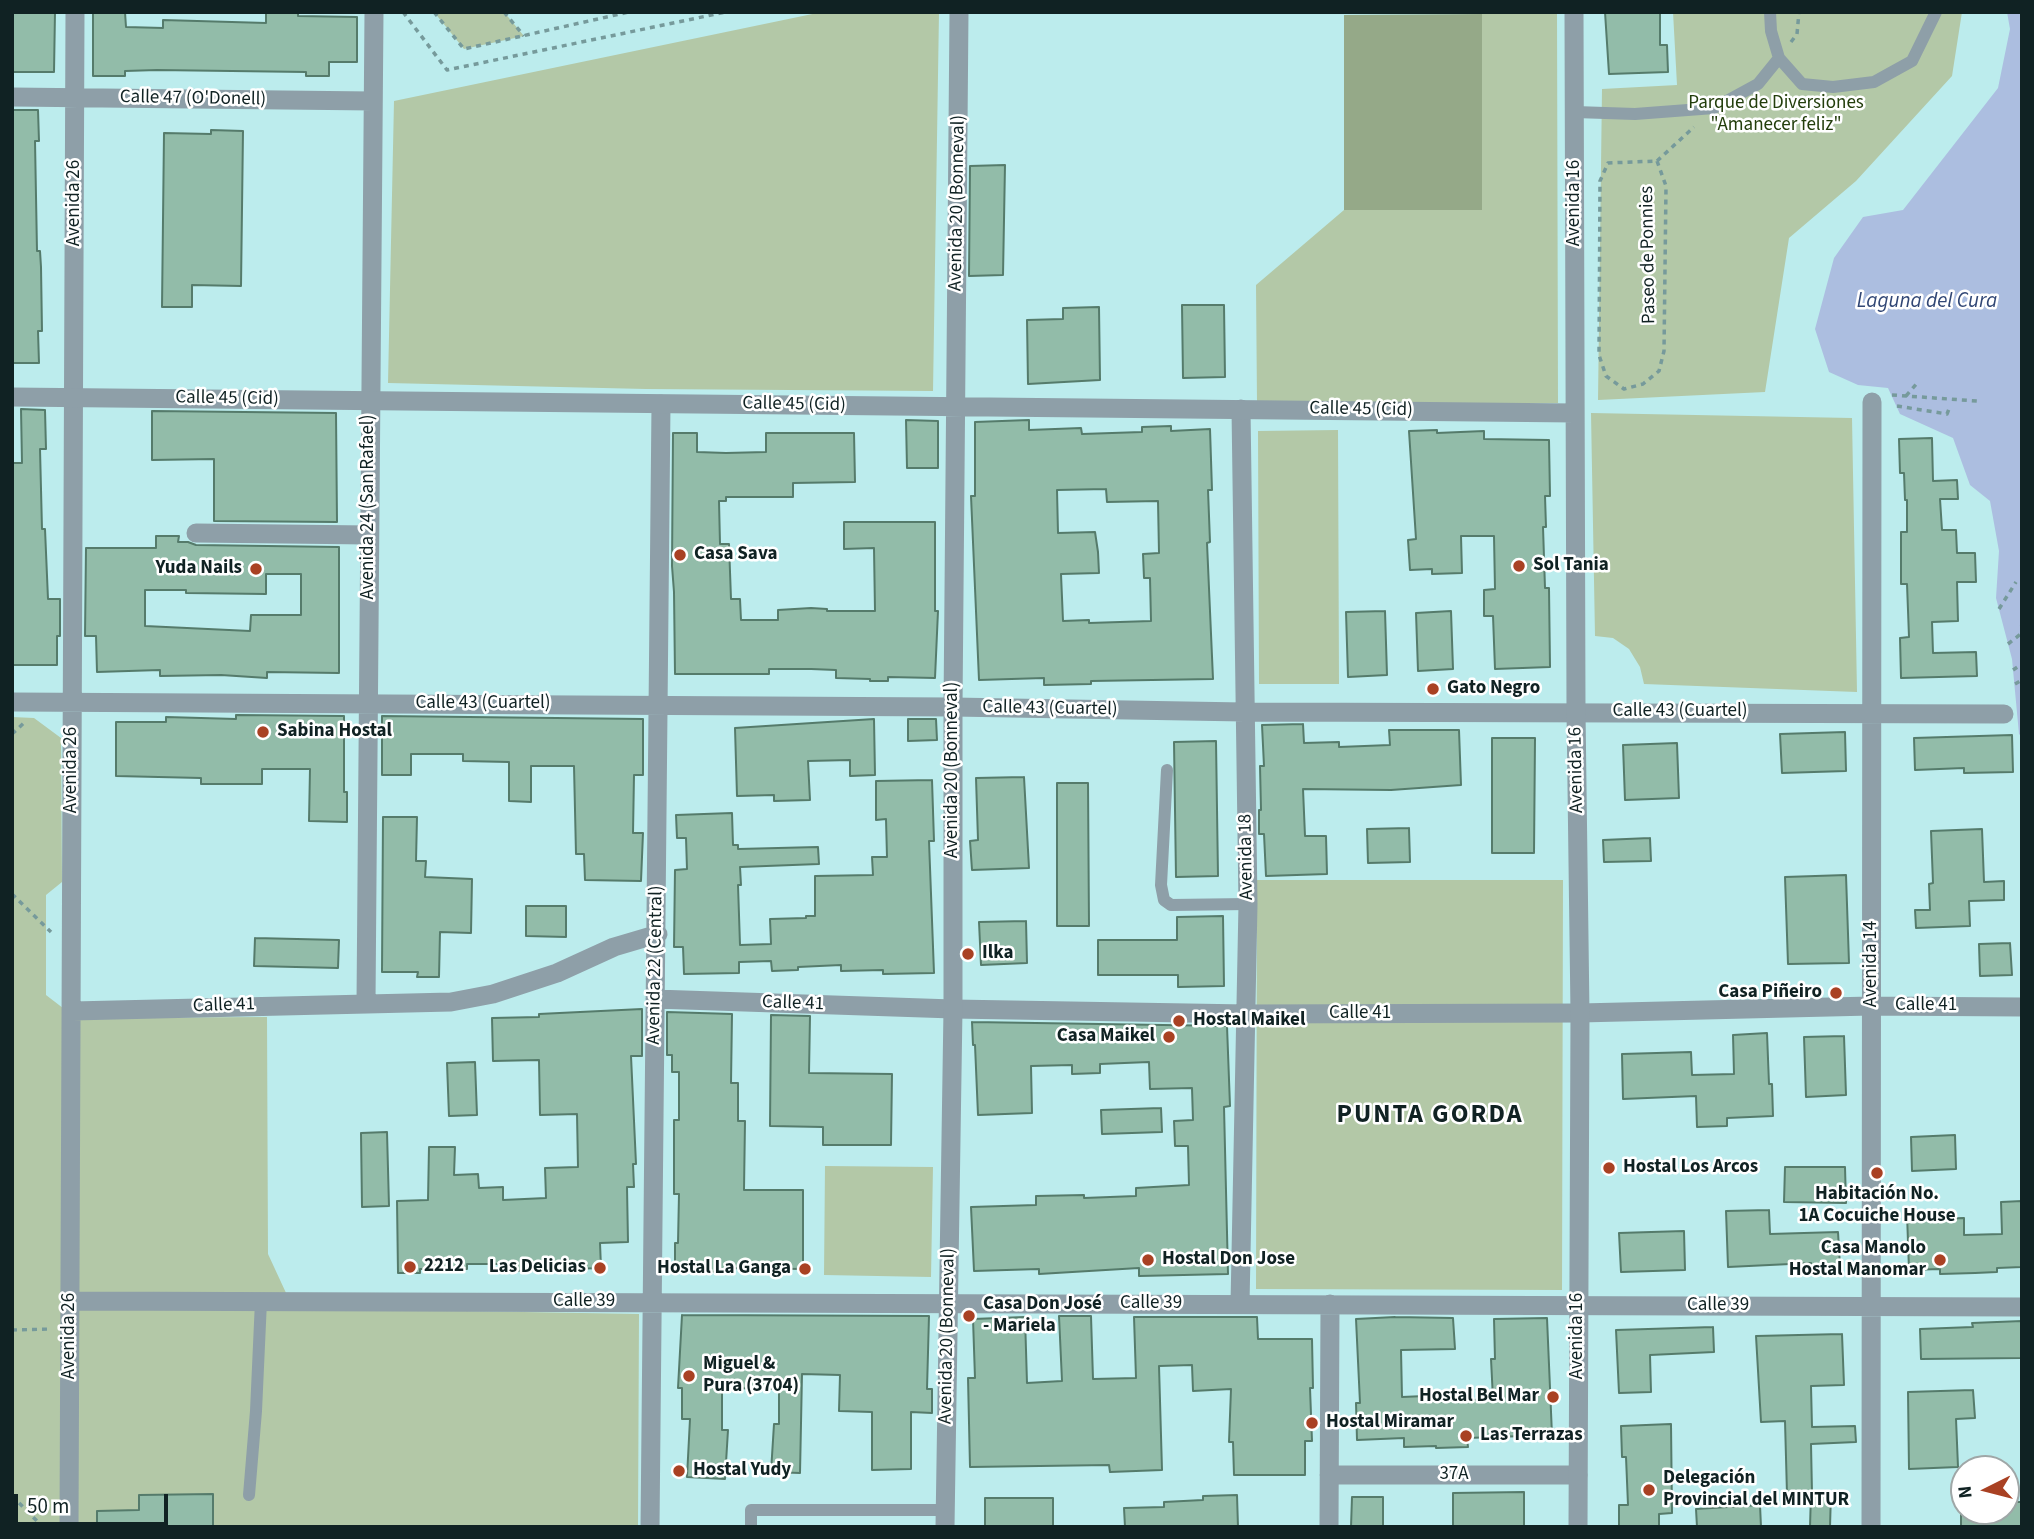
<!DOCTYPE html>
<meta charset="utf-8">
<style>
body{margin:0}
#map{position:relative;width:2034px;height:1539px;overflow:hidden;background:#bceced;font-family:"Source Sans 3",sans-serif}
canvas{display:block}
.frame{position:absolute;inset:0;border:14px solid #102223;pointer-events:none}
.north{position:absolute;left:1950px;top:1455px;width:70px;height:70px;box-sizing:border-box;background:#fff;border:2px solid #9fa7a7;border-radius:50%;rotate:264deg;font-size:19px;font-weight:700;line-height:28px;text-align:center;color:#102223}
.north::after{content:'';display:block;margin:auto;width:24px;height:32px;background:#a94123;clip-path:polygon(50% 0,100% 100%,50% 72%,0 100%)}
.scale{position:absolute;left:14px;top:1494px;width:154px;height:32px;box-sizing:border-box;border:4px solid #102223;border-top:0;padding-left:9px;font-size:21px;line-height:24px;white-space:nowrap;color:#102223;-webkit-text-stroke:5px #fff;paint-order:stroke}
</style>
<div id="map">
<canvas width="2034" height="1539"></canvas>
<div class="frame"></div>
<div class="north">N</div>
<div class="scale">50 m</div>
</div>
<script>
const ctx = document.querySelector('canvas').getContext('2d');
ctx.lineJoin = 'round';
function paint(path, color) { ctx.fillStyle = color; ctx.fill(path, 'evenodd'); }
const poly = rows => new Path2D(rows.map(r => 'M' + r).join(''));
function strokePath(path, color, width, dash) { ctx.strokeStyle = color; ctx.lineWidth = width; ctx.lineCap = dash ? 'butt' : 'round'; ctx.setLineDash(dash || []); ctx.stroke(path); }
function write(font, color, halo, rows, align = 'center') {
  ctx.font = font + ' "Source Sans 3",sans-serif'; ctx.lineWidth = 5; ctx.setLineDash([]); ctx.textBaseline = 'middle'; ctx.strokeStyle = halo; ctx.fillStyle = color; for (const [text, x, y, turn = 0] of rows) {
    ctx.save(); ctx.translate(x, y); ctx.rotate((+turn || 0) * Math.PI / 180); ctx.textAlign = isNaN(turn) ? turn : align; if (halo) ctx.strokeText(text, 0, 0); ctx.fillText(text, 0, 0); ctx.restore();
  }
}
paint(poly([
 [434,12,504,12,524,36,464,49],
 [822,12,939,12,933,391,646,389,388,383,394,101],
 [1673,12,1962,12,1952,76,1856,181,1789,238,1765,392,1598,400,1602,89,1677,85],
 [1482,14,1557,14,1558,403,1257,403,1256,285,1344,210,1482,210],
 [1591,413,1852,418,1857,692,1644,684,1640,667,1629,649,1613,638,1595,636],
 [1338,430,1339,684,1259,684,1258,431],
 [12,717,34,718,61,738,62,882,46,895,46,995,72,1015,87,1018,267,1017,268,1254,293,1308,639,1314,638,1527,12,1527],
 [1257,880,1563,880,1562,1290,1256,1289],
 [825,1166,933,1167,931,1277,824,1275]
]), '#b3c8a7');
paint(poly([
 [1482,14,1482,210,1344,210,1344,15]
]), '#95a988');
paint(poly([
 [2007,12,2022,12,2022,737,2019,734,2012,659,1996,598,1999,551,1990,501,1970,485,1953,438,1900,414,1888,388,1858,385,1829,372,1815,329,1834,258,1863,217,1903,210,1998,88,2010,29]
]), '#acbee0');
const building = poly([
 [12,12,55,12,54,72,12,72,12,12],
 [93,12,125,12,126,27,163,28,163,20,266,23,266,12,298,12,298,16,357,17,357,62,329,62,329,76,306,76,306,72,157,70,125,71,125,76,93,76,93,12],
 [1605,12,1660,12,1660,45,1667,45,1668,72,1609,74,1605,12],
 [12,110,38,110,39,141,35,141,37,251,40,251,41,267,42,331,38,331,39,363,12,363,12,110],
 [211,130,243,131,241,286,192,285,192,307,162,307,164,133,211,134,211,130],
 [1005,165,1003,275,969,276,970,166,1005,165],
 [1182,305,1224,305,1225,377,1183,378,1182,305],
 [1099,307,1100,380,1028,384,1027,320,1063,319,1063,308,1099,307],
 [21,409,45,410,46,449,40,449,42,529,45,529,48,599,60,599,60,636,57,636,57,665,12,665,12,463,22,463,21,409],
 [152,411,336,413,337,522,214,521,214,459,152,460,152,411],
 [906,420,938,421,938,468,907,468,906,420],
 [1029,420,1029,430,1081,428,1082,434,1142,432,1142,427,1171,426,1171,431,1210,429,1212,490,1208,490,1210,542,1207,543,1213,679,1091,681,1091,684,1044,685,1044,678,979,680,971,496,975,496,975,422,1029,420],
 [1106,489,1107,502,1158,501,1159,553,1143,554,1144,578,1150,578,1151,621,1089,623,1089,620,1063,621,1061,574,1099,573,1098,552,1095,532,1058,533,1057,490,1106,489],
 [1437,430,1437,433,1484,431,1484,439,1549,440,1550,496,1545,496,1546,527,1543,527,1545,588,1549,588,1550,667,1495,669,1493,616,1484,616,1484,590,1495,589,1494,536,1461,536,1462,573,1432,574,1432,569,1410,570,1408,540,1416,539,1409,431,1437,430],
 [673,433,697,433,697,452,726,453,766,452,766,433,854,433,855,482,793,483,793,497,726,497,726,501,719,501,720,544,729,544,731,599,740,599,741,620,778,620,778,610,811,608,827,609,827,611,875,611,874,548,844,549,844,522,935,522,935,611,938,611,935,678,888,677,888,681,870,681,870,679,836,678,836,670,811,669,769,669,769,674,675,674,674,592,672,566,673,433],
 [1932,438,1933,481,1957,480,1958,499,1940,499,1942,530,1956,530,1957,553,1975,553,1976,582,1957,582,1958,621,1932,622,1933,653,1976,652,1977,676,1901,678,1900,638,1909,637,1907,584,1901,584,1901,532,1907,532,1907,500,1905,500,1904,473,1900,473,1899,439,1932,438],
 [156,536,179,536,178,542,188,542,196,545,339,547,339,673,267,672,267,678,221,675,160,676,160,670,97,672,96,636,85,636,86,548,156,548,156,536],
 [266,574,301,574,301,615,251,615,250,631,145,626,145,590,186,590,186,593,266,594,266,574],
 [1385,611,1387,675,1348,677,1346,612,1385,611],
 [1451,611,1453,669,1418,671,1416,613,1451,611],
 [236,715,344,716,344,792,347,792,347,822,309,821,310,769,262,769,262,784,201,784,201,778,116,776,116,722,166,722,166,717,236,719,236,715],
 [382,716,643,719,643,775,634,775,633,833,643,833,641,881,585,880,584,854,576,854,574,766,531,766,531,802,509,801,509,762,463,761,463,754,411,754,411,775,382,775,382,716],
 [874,719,875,775,850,776,850,760,808,761,810,800,774,801,774,795,737,796,735,728,874,719],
 [908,719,936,719,937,740,908,741,908,719],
 [1303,724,1304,743,1339,742,1339,747,1390,745,1389,730,1459,730,1461,785,1391,790,1303,789,1305,836,1326,836,1327,874,1266,876,1264,834,1259,834,1259,810,1261,810,1260,766,1264,766,1262,725,1303,724],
 [1845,732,1846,771,1782,773,1780,734,1845,732],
 [2012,735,2013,772,1964,773,1964,768,1915,770,1914,738,2012,735],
 [1492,738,1535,738,1534,853,1492,853,1492,738],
 [1216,741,1218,876,1176,877,1174,742,1216,741],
 [1677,743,1679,798,1625,800,1623,745,1677,743],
 [1024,777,1029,868,972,870,970,841,978,840,976,778,1024,777],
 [932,780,934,841,929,841,934,973,883,974,883,970,841,971,841,965,798,967,798,970,772,971,771,961,739,962,739,973,684,974,683,947,674,947,675,870,687,869,686,838,677,838,676,815,732,813,733,845,738,845,738,849,818,847,819,864,740,867,741,885,738,885,740,945,771,944,770,919,806,918,806,916,815,916,815,876,873,875,872,857,887,857,886,819,876,820,876,781,932,780],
 [1057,783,1088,783,1089,926,1057,926,1057,783],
 [383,817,417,817,416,861,426,861,425,877,472,879,471,933,440,932,439,977,417,977,418,972,382,972,383,817],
 [1409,828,1410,862,1368,863,1367,829,1409,828],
 [1982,829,1984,882,2004,881,2004,900,1969,901,1970,926,1916,928,1915,910,1930,910,1929,884,1933,883,1931,831,1982,829],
 [1650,838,1651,861,1604,862,1603,840,1650,838],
 [1846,875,1849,963,1788,964,1785,877,1846,875],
 [526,906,566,906,566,937,526,936,526,906],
 [1223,916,1224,986,1178,987,1178,975,1098,975,1098,940,1177,940,1177,917,1223,916],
 [1026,921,1027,963,981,965,979,922,1026,921],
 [255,938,339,940,338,968,254,966,255,938],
 [2010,943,2012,975,1980,976,1979,944,2010,943],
 [642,1009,642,1056,631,1056,636,1164,633,1164,634,1187,627,1187,628,1242,600,1243,601,1268,516,1271,516,1264,467,1264,467,1269,420,1269,420,1273,398,1273,397,1201,428,1200,429,1147,455,1147,454,1175,478,1174,479,1188,503,1187,503,1200,546,1198,545,1168,578,1167,577,1114,540,1115,539,1060,493,1061,492,1018,539,1017,539,1014,642,1009],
 [667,1012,732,1014,731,1083,738,1083,738,1121,745,1121,744,1190,803,1190,803,1269,727,1268,727,1272,675,1271,675,1243,678,1243,679,1194,674,1194,674,1120,679,1120,679,1072,672,1072,672,1055,667,1055,667,1012],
 [771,1015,810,1016,809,1073,892,1074,891,1145,823,1145,823,1127,770,1126,771,1015],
 [972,1022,1227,1026,1230,1106,1224,1107,1228,1274,1139,1276,1139,1268,1039,1274,1039,1269,974,1271,971,1207,1036,1205,1036,1196,1084,1195,1084,1198,1136,1196,1136,1188,1189,1185,1188,1146,1175,1146,1174,1121,1193,1120,1192,1088,1150,1089,1149,1062,1100,1064,1100,1073,1072,1074,1072,1065,1031,1066,1032,1113,978,1115,975,1045,973,1045,972,1022],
 [1767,1033,1769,1084,1772,1084,1773,1116,1727,1118,1727,1126,1697,1127,1696,1096,1623,1099,1622,1054,1691,1052,1692,1075,1734,1074,1733,1035,1767,1033],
 [1844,1036,1846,1095,1806,1097,1804,1037,1844,1036],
 [475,1062,477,1115,449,1116,447,1063,475,1062],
 [1161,1108,1162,1132,1102,1134,1101,1110,1161,1108],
 [387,1132,389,1206,362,1207,361,1133,387,1132],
 [1955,1135,1956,1169,1912,1171,1911,1137,1955,1135],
 [1785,1167,1845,1167,1846,1203,1784,1202,1785,1167],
 [2022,1201,2022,1267,1997,1268,1997,1272,1975,1273,1940,1274,1940,1269,1909,1270,1907,1214,1930,1214,1930,1219,1964,1218,1964,1235,2002,1234,2001,1202,2022,1201],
 [1769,1210,1770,1234,1838,1232,1840,1266,1811,1267,1811,1263,1728,1267,1726,1211,1769,1210],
 [1684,1231,1685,1270,1621,1272,1619,1233,1684,1231],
 [682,1315,929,1316,927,1389,932,1389,932,1413,911,1412,911,1469,872,1470,872,1412,839,1411,840,1375,802,1374,800,1473,771,1472,774,1424,779,1424,779,1389,722,1388,722,1430,728,1430,725,1479,687,1477,690,1419,682,1419,682,1388,678,1388,682,1315],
 [1059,1316,1091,1316,1093,1379,1136,1378,1134,1317,1257,1317,1258,1339,1312,1339,1313,1388,1310,1388,1312,1441,1305,1441,1305,1475,1234,1475,1233,1442,1229,1442,1231,1389,1193,1391,1192,1365,1159,1366,1162,1470,1110,1472,1109,1465,970,1467,968,1378,975,1378,973,1319,1025,1317,1027,1383,1062,1381,1059,1316],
 [1395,1317,1453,1318,1455,1349,1401,1350,1402,1397,1425,1396,1426,1402,1493,1399,1491,1359,1495,1359,1494,1319,1547,1318,1552,1435,1467,1438,1468,1447,1436,1448,1436,1446,1404,1447,1404,1438,1357,1440,1356,1403,1360,1403,1356,1319,1395,1317],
 [2022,1321,2022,1358,1921,1359,1920,1329,1973,1327,1972,1323,2022,1321],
 [1713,1327,1714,1352,1650,1355,1651,1392,1619,1393,1616,1330,1713,1327],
 [1842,1334,1844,1385,1811,1386,1812,1427,1855,1426,1856,1442,1811,1444,1812,1493,1831,1493,1830,1527,1810,1527,1811,1493,1787,1494,1785,1421,1761,1422,1756,1336,1842,1334],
 [1973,1390,1975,1418,1956,1419,1958,1467,1909,1469,1908,1392,1973,1390],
 [1671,1424,1672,1513,1659,1514,1659,1527,1619,1527,1619,1505,1628,1505,1626,1457,1622,1457,1621,1426,1671,1424],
 [1524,1492,1524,1527,1453,1527,1453,1493,1524,1492],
 [213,1494,213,1527,97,1527,97,1511,139,1510,139,1495,213,1494],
 [1237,1495,1238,1527,1125,1527,1124,1508,1164,1507,1164,1502,1203,1500,1203,1496,1237,1495],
 [1352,1497,1383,1497,1383,1527,1351,1527,1352,1497],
 [985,1498,1053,1498,1053,1527,985,1527,985,1498],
 [2006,1502,2022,1502,2022,1527,1961,1527,1961,1511,2006,1511,2006,1502],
 [1760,1505,1761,1527,1697,1527,1696,1509,1760,1505]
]);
paint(building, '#92bca9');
strokePath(building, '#557b6b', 2);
strokePath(poly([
 [403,12,447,70,726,12],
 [434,12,464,49,629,12],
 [504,12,524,36],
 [1791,42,1797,34,1799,12],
 [1657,161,1666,186,1664,351,1659,371,1643,384,1624,389,1606,376,1599,355,1600,181,1608,163,1657,161],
 [1657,161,1694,127],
 [1892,395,1977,401],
 [1906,396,1919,381],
 [1897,406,1947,414,1949,409],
 [1999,609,2016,582],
 [2021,624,2022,625],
 [2008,644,2022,633],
 [2013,670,2022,664],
 [2015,684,2022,680],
 [12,734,26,721],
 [12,894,51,932],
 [12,1330,52,1329],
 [12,1496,43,1527]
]), '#769a9b', 3.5, [5, 5]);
strokePath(poly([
 [1770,12,1771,31,1779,58,1802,84,1833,87,1874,82,1912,61,1936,12],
 [1575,112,1635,114,1714,108,1758,84,1779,58],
 [1167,770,1161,885,1164,900,1171,905,1248,904],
 [249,1495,256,1411,261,1301],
 [751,1527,751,1510,946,1510]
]), '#8e9fa8', 12);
strokePath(poly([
 [12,97,373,101],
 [196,533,369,535],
 [12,702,953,707,1244,712,2004,714],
 [655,999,953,1009,1247,1014,1580,1013,1871,1006,2022,1007],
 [366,1002,374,12],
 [73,1011,451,1002,493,994,557,973,614,947,658,934],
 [70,1301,2022,1307],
 [1240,1304,1248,904,1241,409],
 [1329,1475,1578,1475],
 [69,1527,75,12],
 [650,1527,661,404],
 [1329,1527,1330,1304],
 [1871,1527,1872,402]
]), '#8e9fa8', 19);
strokePath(poly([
 [1574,12,1576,711,1580,1013,1578,1527],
 [12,397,1575,413],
 [945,1527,953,1009,953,707,959,12]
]), '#8e9fa8', 19);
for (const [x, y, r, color] of [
 [680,555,7,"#a94123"],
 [1519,566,7,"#a94123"],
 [256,569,7,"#a94123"],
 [1433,689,7,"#a94123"],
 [263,732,7,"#a94123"],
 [968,954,7,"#a94123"],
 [1836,993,7,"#a94123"],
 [1179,1021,7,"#a94123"],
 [1169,1037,7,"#a94123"],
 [1609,1168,7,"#a94123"],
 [1877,1173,7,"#a94123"],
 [1148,1260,7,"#a94123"],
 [1940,1260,7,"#a94123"],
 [410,1267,7,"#a94123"],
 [600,1268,7,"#a94123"],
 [805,1269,7,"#a94123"],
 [969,1316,7,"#a94123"],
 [689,1376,7,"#a94123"],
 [1553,1397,7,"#a94123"],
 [1312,1423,7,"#a94123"],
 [1466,1436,7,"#a94123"],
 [679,1471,7,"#a94123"],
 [1649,1490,7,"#a94123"]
]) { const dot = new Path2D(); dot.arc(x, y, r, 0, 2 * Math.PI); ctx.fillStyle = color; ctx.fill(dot); strokePath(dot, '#fff', 2.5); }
write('19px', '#102223', '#fff', [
 ["Calle 47 (O'Donell)",193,99,1],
 ["Avenida 26",75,203,-90],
 ["Avenida 20 (Bonneval)",958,203,-89],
 ["Avenida 16",1575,203,-90],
 ["Paseo de Ponnies",1649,255,-91],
 ["Calle 45 (Cid)",227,399,1],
 ["Calle 45 (Cid)",794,405,1],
 ["Calle 45 (Cid)",1361,410,1],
 ["Avenida 24 (San Rafael)",369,507,-90],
 ["Calle 43 (Cuartel)",483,704],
 ["Calle 43 (Cuartel)",1050,709,1],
 ["Calle 43 (Cuartel)",1680,712],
 ["Avenida 26",72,770,-90],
 ["Avenida 20 (Bonneval)",953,770,-90],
 ["Avenida 16",1577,770,-91],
 ["Avenida 18",1247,857,-91],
 ["Avenida 14",1872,964,-90],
 ["Avenida 22 (Central)",656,965,-89],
 ["Calle 41",793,1004,2],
 ["Calle 41",224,1006,-2],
 ["Calle 41",1926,1006],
 ["Calle 41",1360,1014],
 ["Calle 39",584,1302],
 ["Calle 39",1151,1304],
 ["Calle 39",1718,1306],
 ["Avenida 26",70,1336,-90],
 ["Avenida 20 (Bonneval)",948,1336,-89],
 ["Avenida 16",1578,1336,-90],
 ["37A",1454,1475]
]);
write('19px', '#233e0c', '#fff', [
 ["Parque de Diversiones",1776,104],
 ["\"Amanecer feliz\"",1776,126]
]);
write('bold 19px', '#102223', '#fff', [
 ["Casa Sava",694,555],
 ["Sol Tania",1533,566],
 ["Yuda Nails",242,569,"right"],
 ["Gato Negro",1447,689],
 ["Sabina Hostal",277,732],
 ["Ilka",982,954],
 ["Casa Piñeiro",1822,993,"right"],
 ["Hostal Maikel",1193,1021],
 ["Casa Maikel",1155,1037,"right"],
 ["Hostal Los Arcos",1623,1168],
 ["Habitación No.",1877,1195,"center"],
 ["1A Cocuiche House",1877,1217,"center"],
 ["Casa Manolo",1926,1249,"right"],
 ["Hostal Manomar",1926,1271,"right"],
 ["Hostal Don Jose",1162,1260],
 ["2212",424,1267],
 ["Las Delicias",586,1268,"right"],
 ["Hostal La Ganga",791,1269,"right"],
 ["Casa Don José",983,1305],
 ["- Mariela",983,1327],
 ["Miguel &",703,1365],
 ["Pura (3704)",703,1387],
 ["Hostal Bel Mar",1539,1397,"right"],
 ["Hostal Miramar",1326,1423],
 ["Las Terrazas",1480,1436],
 ["Hostal Yudy",693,1471],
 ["Delegación",1663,1479],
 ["Provincial del MINTUR",1663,1501]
], 'left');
write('italic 21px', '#314775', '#fff', [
 ["Laguna del Cura",1927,302]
]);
ctx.letterSpacing = '2px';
write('bold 26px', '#102223', '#fff', [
 ["PUNTA GORDA",1430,1116]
]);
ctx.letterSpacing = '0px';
</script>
